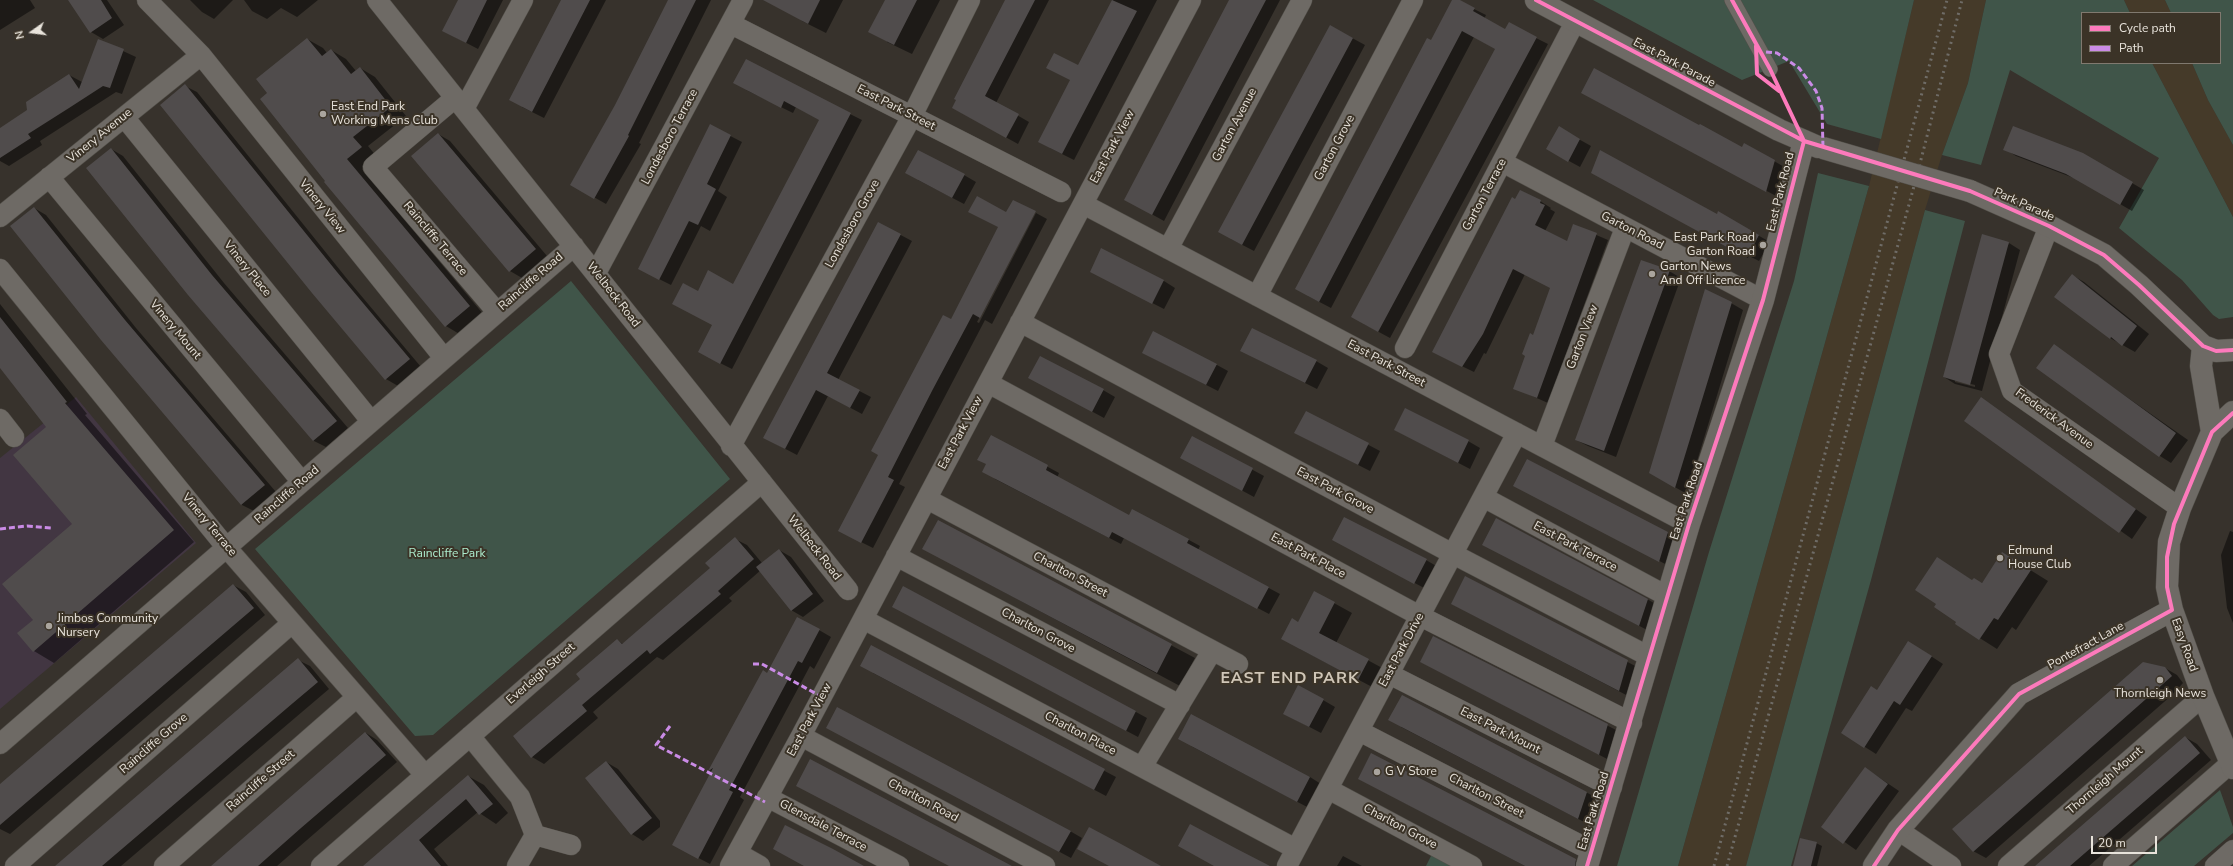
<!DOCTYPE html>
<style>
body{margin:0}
#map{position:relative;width:2233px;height:866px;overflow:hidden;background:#37322c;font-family:"Nunito Sans",sans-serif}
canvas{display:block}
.legend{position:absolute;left:2081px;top:12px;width:140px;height:52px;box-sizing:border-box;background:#3b3327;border:1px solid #80796f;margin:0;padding:5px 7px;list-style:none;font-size:12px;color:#e8e3db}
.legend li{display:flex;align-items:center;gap:8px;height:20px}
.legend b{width:20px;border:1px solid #80796f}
.north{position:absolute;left:12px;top:12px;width:40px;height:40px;-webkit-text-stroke:3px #3b3327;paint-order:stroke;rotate:256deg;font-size:11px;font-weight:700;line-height:16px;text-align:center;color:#e8e3db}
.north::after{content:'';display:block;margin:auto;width:14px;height:18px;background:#e8e3db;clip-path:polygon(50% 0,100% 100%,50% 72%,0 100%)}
.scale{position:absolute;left:2091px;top:836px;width:66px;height:18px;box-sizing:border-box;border:2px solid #e8e3db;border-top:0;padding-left:5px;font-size:12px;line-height:14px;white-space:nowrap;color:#e8e3db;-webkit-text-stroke:3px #3b3327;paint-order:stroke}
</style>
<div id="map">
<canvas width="2233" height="866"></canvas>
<ul class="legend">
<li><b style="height:5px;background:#fd7abc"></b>Cycle path</li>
<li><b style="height:5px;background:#ca8be6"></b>Path</li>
</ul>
<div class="north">N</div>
<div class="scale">20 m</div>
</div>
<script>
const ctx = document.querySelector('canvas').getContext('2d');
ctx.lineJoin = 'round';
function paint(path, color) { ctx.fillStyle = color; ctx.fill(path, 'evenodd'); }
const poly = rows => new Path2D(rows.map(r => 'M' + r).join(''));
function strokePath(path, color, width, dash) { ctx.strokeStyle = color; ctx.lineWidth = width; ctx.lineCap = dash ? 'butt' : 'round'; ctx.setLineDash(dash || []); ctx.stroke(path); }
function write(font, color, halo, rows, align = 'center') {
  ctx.font = font + ' "Nunito Sans",sans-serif'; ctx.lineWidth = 4; ctx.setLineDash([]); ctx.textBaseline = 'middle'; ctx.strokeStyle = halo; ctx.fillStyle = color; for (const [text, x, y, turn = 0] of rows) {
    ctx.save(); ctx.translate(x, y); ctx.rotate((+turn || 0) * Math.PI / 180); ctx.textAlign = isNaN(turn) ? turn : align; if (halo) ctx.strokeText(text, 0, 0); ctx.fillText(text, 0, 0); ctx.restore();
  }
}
paint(poly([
 [1914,0,1986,0,1968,83,1942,155,1925,210,1746,866,1678,866,1869,186],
 [2124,0,2165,0,2171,13,2130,13],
 [2152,63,2192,63,2208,100,2233,145,2233,217]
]), '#453a29');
paint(poly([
 [76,397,196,543,0,709,0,458]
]), '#423642');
paint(poly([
 [1593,0,1914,0,1881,139,1827,124,1789,61,1742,80],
 [1986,0,2124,0,2130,13,2082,13,2082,63,2152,63,2233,217,2233,317,2219,319,2213,315,2182,280,2119,228,2159,158,2010,70,1981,165,1942,155,1968,83],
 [2165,0,2233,0,2233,145,2208,100,2192,63,2220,63,2220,13,2171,13],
 [1818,173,1869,186,1678,866,1617,866,1709,552,1794,281],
 [1925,210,1965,221,1871,580,1791,866,1746,866],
 [571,281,730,479,433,735,415,736,255,549],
 [2220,790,2233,827,2233,833,2194,866,2132,866],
 [1436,846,1472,866,1426,866]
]), '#405549');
paint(poly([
 [0,0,30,0,35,8,0,30],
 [69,0,107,0,124,25,103,39,91,32],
 [190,0,233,0,214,19,202,12],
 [244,0,318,0,297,17,281,8,267,19,252,11],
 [459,0,503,0,478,49,455,37],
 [563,0,606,0,544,118,522,107],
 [669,0,711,0,639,143,641,144,606,204,571,184,616,106],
 [791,0,843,0,826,33,802,21],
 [886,0,940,0,912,54,887,42],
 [1006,0,1049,0,996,103,1029,122,1018,144,953,108],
 [1113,0,1157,0,1074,160,1050,148,1078,67],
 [1230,0,1280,0,1164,221,1137,206],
 [1453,0,1458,0,1474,9,1486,15,1484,19,1506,30,1536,38,1548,44,1390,338,1364,324,1496,49,1474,37,1331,308,1308,296],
 [1330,26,1365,45,1254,251,1231,239],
 [307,39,323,48,327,53,331,50,346,59,356,71,360,68,375,77,406,116,368,146,377,157,362,169,484,315,461,335,446,326,269,93],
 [99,40,136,57,122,94,116,92,40,141,42,145,9,166,0,161,0,129,29,111,69,75,82,82],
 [185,86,197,92,348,280,421,367,398,386,386,379,162,105],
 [746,90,850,114,862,120,732,369,710,358,713,325,698,292,734,285,820,120,796,107,793,113],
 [1594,99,1699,127,1743,148,1774,161,1786,168,1778,197],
 [711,126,742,142,718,191,727,197,710,231,701,226,671,285,651,275],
 [1559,128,1591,146,1580,167,1547,149],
 [438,134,450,141,547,256,522,278,510,271],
 [111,149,123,156,224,283,348,428,326,447,314,441,189,295],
 [2005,149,2082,154,2144,190,2132,211,2079,180,2016,156],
 [964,175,976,182,964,204,918,180],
 [1604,179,1717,215,1718,213,1770,242,1759,261,1749,256,1748,258],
 [1516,200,1540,201,1551,208,1550,209,1555,212,1545,231,1567,243,1573,225,1608,240,1548,403,1514,388,1551,288,1525,274,1486,354,1484,353,1474,372,1445,358],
 [34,208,46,215,136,328,276,492,254,511,242,505,63,291],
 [1035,212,977,322,979,323,1036,213,1047,219,992,324,985,320,899,484,905,487,873,548,851,537,951,320,1007,213],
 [878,223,912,241,838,380,871,397,862,414,828,396,797,455,776,444],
 [2009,243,2020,250,1982,391,1955,384,1944,377],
 [1955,380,1975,385,1975,387,1955,382],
 [1669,271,1681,278,1616,457,1588,446,1576,440],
 [2072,275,2084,282,2149,334,2135,352,2110,338],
 [1103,278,1164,281,1175,288,1164,309],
 [1731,303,1743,310,1687,494,1650,473],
 [0,304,87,414,85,415,194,542,54,663,34,651,34,620,74,524,47,427,0,367],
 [2054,346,2188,440,2171,463,2160,456],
 [1253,357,1316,361,1328,368,1317,389],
 [1155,359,1217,365,1228,371,1218,391],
 [1041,384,1103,390,1115,397,1104,418],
 [1981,399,2147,517,2132,539,1965,420],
 [1306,412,1380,451,1370,471,1307,439],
 [1395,430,1468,441,1480,448,1470,469],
 [991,436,1059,473,1057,478,1129,516,1189,540,1200,546,1198,550,1280,594,1269,614,1124,538,1121,544,995,479,987,464],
 [1192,437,1264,476,1254,497,1193,464],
 [1528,460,1680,540,1671,567,1526,492],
 [938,521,1195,658,1180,686,946,561],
 [2230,531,2233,532,2233,623,2227,608,2221,555],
 [735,539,747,545,762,563,779,550,791,557,824,601,803,617,791,610,761,570,729,598,732,601,663,660,657,657,593,712,598,718,544,764,532,757,514,736,581,679,617,640,623,644,711,568],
 [1345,546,1426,560,1438,567,1426,589],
 [1495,551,1647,599,1659,606,1651,632],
 [2003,553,2048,581,2016,630,2012,627,1997,649,1956,623,1957,622,1937,604,1937,558,1973,581,1982,583],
 [1466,577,1639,668,1630,697,1452,604],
 [233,585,246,592,265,615,10,834,0,829,0,785],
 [1314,592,1352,613,1336,643,1386,670,1376,689,1300,649,1298,623],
 [904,613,1136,712,1147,718,1138,737],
 [819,630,831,637,814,669,810,666,740,797,744,800,710,864,685,851,712,772,710,771,763,672,767,674],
 [1434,637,1620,732,1611,761,1421,662],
 [871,647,1116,777,1106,796,873,673],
 [1920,649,1943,664,1912,711,1906,708,1876,754,1843,733,1877,691],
 [298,660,310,666,329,689,121,866,56,866],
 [2165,668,2177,675,2183,683,2172,695,1986,858,1973,851],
 [1402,696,1599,799,1590,825,1401,727],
 [1323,700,1335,707,1321,733,1296,720],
 [366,733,377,740,397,762,277,866,212,866],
 [839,734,1070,831,1082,838,1071,858],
 [2185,737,2197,744,2211,760,2089,866,2037,866],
 [1191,746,1310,777,1321,784,1309,808],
 [606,762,618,769,660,821,660,827,643,841,632,834],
 [1865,768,1899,791,1856,850,1822,826],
 [468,776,484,785,508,813,496,824,478,812,434,849,448,866,364,866],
 [1359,779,1567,856,1580,863,1579,866,1525,866],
 [1816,843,1822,846,1817,866,1794,866],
 [1343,856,1362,866,1337,866]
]), '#0007');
paint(poly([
 [68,0,101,0,112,18,90,33],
 [458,0,487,0,466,43,442,31],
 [561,0,590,0,532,112,509,100],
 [668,0,696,0,628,135,629,136,594,199,570,185,615,105],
 [763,0,820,0,808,24],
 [885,0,917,0,894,45,868,32],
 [1005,0,1035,0,985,96,1019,114,1006,138,952,108,956,100,954,99],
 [1112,0,1137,11,1062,154,1038,142,1070,80,1046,68,1054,53,1078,65],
 [1229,0,1266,0,1152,215,1124,200],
 [1452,0,1460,0,1475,8,1473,11,1505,29,1509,22,1537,37,1378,332,1351,317,1495,49,1462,31,1319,302,1295,289,1427,38,1431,40],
 [1330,25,1353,38,1242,245,1218,232],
 [307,38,322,56,331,49,351,74,360,67,391,107,353,137,362,147,347,159,470,306,445,327,324,182,325,181,260,99,267,93,256,79],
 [98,39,124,49,110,88,103,86,69,108,28,134,31,138,0,158,0,128,27,110,26,102,69,74,79,89],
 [746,59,851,113,720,364,698,352,712,325,672,304,683,283,698,291,708,270,733,284,819,120,784,101,781,108,733,83],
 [1594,68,1699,125,1700,124,1742,147,1744,143,1775,160,1766,192,1581,93],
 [185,84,337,272,410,359,385,380,312,293,160,105],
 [710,124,731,135,707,184,716,189,698,225,689,221,659,280,638,269],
 [1559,126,1580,139,1568,162,1546,149],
 [2013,126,2083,153,2133,182,2120,205,2066,174,2003,150],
 [438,133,536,249,509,272,411,156],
 [111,148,212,275,337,421,313,441,188,295,86,168],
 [918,150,965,174,952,198,905,173],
 [1600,150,1717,214,1718,211,1759,235,1748,256,1738,250,1736,252,1591,173],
 [1520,190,1541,200,1540,203,1545,205,1535,225,1567,241,1573,224,1597,233,1537,398,1513,389,1525,356,1522,354,1530,333,1533,335,1550,288,1513,269,1483,334,1462,367,1432,352,1512,197,1515,199],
 [977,196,1006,212,1013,200,1036,211,980,318,973,314,933,389,888,477,894,480,861,543,838,531,878,455,871,451,943,315,951,319,998,227,968,212],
 [34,207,125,320,265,485,241,505,101,340,10,226],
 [878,222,901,234,827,373,860,390,850,408,816,390,785,449,763,438],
 [1982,234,2009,242,1970,385,1943,377],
 [1101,248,1164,280,1152,304,1090,272],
 [1641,260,1670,270,1604,451,1575,440],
 [2072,274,2137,326,2122,346,2111,337,2110,339,2054,297],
 [1705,289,1732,302,1675,488,1649,473],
 [0,317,67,402,65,403,174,530,33,652,17,633,33,620,2,584,72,524,13,455,46,427,0,368],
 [1252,328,1317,360,1305,383,1240,351],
 [1153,331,1217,364,1206,385,1142,353],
 [2054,344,2176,433,2159,457,2036,368],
 [1040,356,1104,389,1092,412,1028,378],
 [1981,397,2136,509,2119,533,1964,421],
 [1405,408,1469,440,1458,463,1394,430],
 [1306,411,1369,443,1358,465,1294,433],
 [991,435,1048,465,1046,470,1129,515,1132,509,1189,539,1187,543,1269,587,1257,609,1112,532,1109,538,982,472,986,464,977,460],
 [1192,436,1253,468,1242,491,1180,458],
 [1527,459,1668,532,1659,562,1513,486],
 [1344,517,1427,559,1414,584,1332,540],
 [1496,518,1648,599,1639,626,1482,545],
 [938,520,1172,644,1157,673,922,549],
 [735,537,754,559,718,591,721,594,650,654,647,650,582,705,587,711,531,758,513,736,580,679,576,674,603,651,617,639,622,644,710,568,705,563],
 [779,549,813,594,791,611,756,567],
 [2002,552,2031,570,1998,620,1994,618,1979,640,1955,624,1956,622,1934,607,1936,604,1915,590,1937,557,1972,580,1974,578,1982,583],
 [1465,576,1628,660,1619,691,1451,604],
 [233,584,254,608,0,825,0,784],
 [903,586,1136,711,1126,731,892,607],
 [1314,591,1335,602,1319,633,1369,659,1358,680,1281,639,1292,618,1298,622],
 [797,617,820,629,802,663,798,661,729,790,733,792,698,859,672,845,713,768,708,771,763,670,767,673],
 [1433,636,1608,724,1599,755,1420,662],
 [1908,641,1932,656,1900,705,1894,701,1864,748,1841,733,1871,686,1877,690],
 [871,645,1105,769,1094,790,860,666],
 [298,658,318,682,293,703,102,866,55,866],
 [2143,662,2165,667,2172,676,1973,852,1952,829],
 [1298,685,1324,699,1309,727,1283,714],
 [1402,695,1587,792,1578,819,1388,720],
 [837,707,1071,831,1059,852,826,728],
 [1191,714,1310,777,1297,802,1178,739],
 [365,732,386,755,301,828,258,866,211,866],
 [2185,736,2200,753,2167,782,2070,866,2035,866],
 [1371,753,1576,859,1575,866,1525,866,1358,779],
 [810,759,978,848,1012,866,949,866,796,786],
 [606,761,652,818,631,835,585,778],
 [1865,767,1888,784,1843,844,1821,827],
 [468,775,493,804,479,815,466,799,419,840,441,866,363,866],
 [1190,824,1237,849,1270,866,1214,866,1178,846],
 [785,825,833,849,864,866,804,866,773,849],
 [1089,827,1121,844,1161,866,1109,866,1077,849],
 [1800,838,1817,842,1811,866,1793,866]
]), '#504c4c');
const pedestrian = poly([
 [1732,0,1770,69]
]);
const minor = poly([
 [147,0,201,55,444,358],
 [377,0,848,590],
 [731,24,1061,192],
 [455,98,373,167,497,312],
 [464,109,523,0],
 [124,117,371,421],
 [1502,162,1763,300],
 [49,177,302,482],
 [1083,204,1689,524],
 [0,217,201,55],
 [2049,226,1999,354,2012,391,2180,508],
 [1168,249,1302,0],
 [0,269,226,547,425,775],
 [596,273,743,0],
 [1257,296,1413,0],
 [1020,322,1453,554,1650,657],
 [1405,348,1575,22],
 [988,383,1420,616,1632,723],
 [0,419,14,437],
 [731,446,912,116,970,0],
 [1542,446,1625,228],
 [1483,497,1667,596],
 [927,499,1238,664],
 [896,556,1180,705],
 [863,619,1296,849],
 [1389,674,1612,787],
 [1359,731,1592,851],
 [470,736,520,797,535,835,517,866],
 [801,736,1045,866],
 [0,744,574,246],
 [1142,767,1212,651],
 [1328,789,1472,866],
 [767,797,899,866],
 [1898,830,1951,866],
 [535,835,571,845],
 [737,853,760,866],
 [15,866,292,623],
 [164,866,357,697],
 [321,866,762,482],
 [730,866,801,736,1191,0],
 [1287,866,1517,433],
 [2008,866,2203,696],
 [2113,866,2231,763],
 [2215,866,2233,850]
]);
const tertiary = poly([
 [1536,0,1779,130,1818,147],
 [1970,191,2049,226,2104,255,2139,285,2203,346,2216,351,2233,350],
 [2203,346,2201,366,2212,432],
 [2233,412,2212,432,2180,508,2169,542,2167,587,2172,610,2203,696,2233,768],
 [1587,866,1689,524,1763,300,1804,141],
 [1874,866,1898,830,2019,694,2172,610]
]);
strokePath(pedestrian, '#524f49', 16);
strokePath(minor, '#524f49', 21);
strokePath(tertiary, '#524f49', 23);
strokePath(pedestrian, '#6e6a65', 15);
strokePath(minor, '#6e6a65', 20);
strokePath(tertiary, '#6e6a65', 22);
strokePath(poly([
 [1714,866,1947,0],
 [1727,866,1916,179,1962,0]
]), '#6f6c67', 3, [2, 4]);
const tertiaryBridge = poly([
 [1823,148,1970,191]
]);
strokePath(tertiaryBridge, '#524f49', 23, []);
strokePath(tertiaryBridge, '#6e6a65', 22);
strokePath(poly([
 [1766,52,1777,53,1799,68,1816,91,1822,108,1823,148],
 [0,529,27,526,52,528],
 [753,664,762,664,822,697],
 [670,726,656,745,765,802]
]), '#ca8be6', 3, [6, 3]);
strokePath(poly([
 [1536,0,1804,141,1970,191,2049,226,2104,255,2139,285,2203,346,2216,351,2233,350],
 [1732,0,1770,69,1804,141],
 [1756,46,1757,74,1779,91],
 [1587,866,1689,524,1763,300,1804,141],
 [1874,866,1898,830,2019,694,2172,610,2167,587,2167,557,2174,524,2212,432,2233,413]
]), '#fd7abc', 4);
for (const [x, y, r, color] of [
 [323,114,4,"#aaa59e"],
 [1763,245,4,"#aaa59e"],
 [1652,274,4,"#aaa59e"],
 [2000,558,4,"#aaa59e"],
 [49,626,4,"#aaa59e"],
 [2160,680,4,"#aaa59e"],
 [1377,772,4,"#aaa59e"]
]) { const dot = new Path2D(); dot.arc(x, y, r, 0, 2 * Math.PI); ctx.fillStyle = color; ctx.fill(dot); strokePath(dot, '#3b3327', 1.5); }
write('12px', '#e8e3db', '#3b3327', [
 ["East Park Parade",1674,63,28],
 ["East Park Street",896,108,27],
 ["Garton Avenue",1235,125,-62],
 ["Vinery Avenue",100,136,-39],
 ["Londesboro Terrace",670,137,-62],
 ["East Park View",1113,147,-62],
 ["Garton Grove",1335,148,-62],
 ["East Park Road",1781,192,-76],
 ["Garton Terrace",1485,195,-62],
 ["Park Parade",2024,205,24],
 ["Vinery View",322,207,51],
 ["Londesboro Grove",853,224,-61],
 ["Garton Road",1632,231,27],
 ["Raincliffe Terrace",435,239,50],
 ["Vinery Place",247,269,51],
 ["Raincliffe Road",531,282,-41],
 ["Welbeck Road",613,295,52],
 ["Vinery Mount",175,330,50],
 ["Garton View",1583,337,-69],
 ["East Park Street",1386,364,28],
 ["Frederick Avenue",2054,419,36],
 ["East Park View",961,433,-62],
 ["East Park Grove",1335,491,28],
 ["Raincliffe Road",287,495,-41],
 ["East Park Road",1687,501,-72],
 ["Vinery Terrace",209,525,50],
 ["East Park Terrace",1575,547,28],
 ["Welbeck Road",814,548,52],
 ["East Park Place",1308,556,28],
 ["Charlton Street",1070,575,28],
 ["Charlton Grove",1038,631,28],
 ["Easy Road",2184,645,70],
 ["Pontefract Lane",2086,646,-29],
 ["East Park Drive",1402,650,-62],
 ["Everleigh Street",541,674,-41],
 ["East Park View",810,720,-62],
 ["East Park Mount",1500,731,27],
 ["Charlton Place",1080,734,28],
 ["Raincliffe Grove",154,744,-41],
 ["Raincliffe Street",261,781,-41],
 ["Thornleigh Mount",2105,781,-41],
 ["Charlton Street",1486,796,27],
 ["Charlton Road",923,801,28],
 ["East Park Road",1594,811,-73],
 ["Glensdale Terrace",823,826,28],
 ["Charlton Grove",1400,827,28]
]);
write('12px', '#e8e3db', '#3b3327', [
 ["East End Park",331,107],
 ["Working Mens Club",331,121],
 ["East Park Road",1755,238,"right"],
 ["Garton Road",1755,252,"right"],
 ["Garton News",1660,267],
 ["And Off Licence",1660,281],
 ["Edmund",2008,551],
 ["House Club",2008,565],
 ["Jimbos Community",57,619],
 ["Nursery",57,633],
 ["Thornleigh News",2160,694,"center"],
 ["G V Store",1385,772]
], 'left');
write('12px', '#adedce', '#3b3327', [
 ["Raincliffe Park",447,554]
]);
ctx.letterSpacing = '1px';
write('bold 16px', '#d0c6b7', '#3b3327', [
 ["EAST END PARK",1290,679]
]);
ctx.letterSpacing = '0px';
</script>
